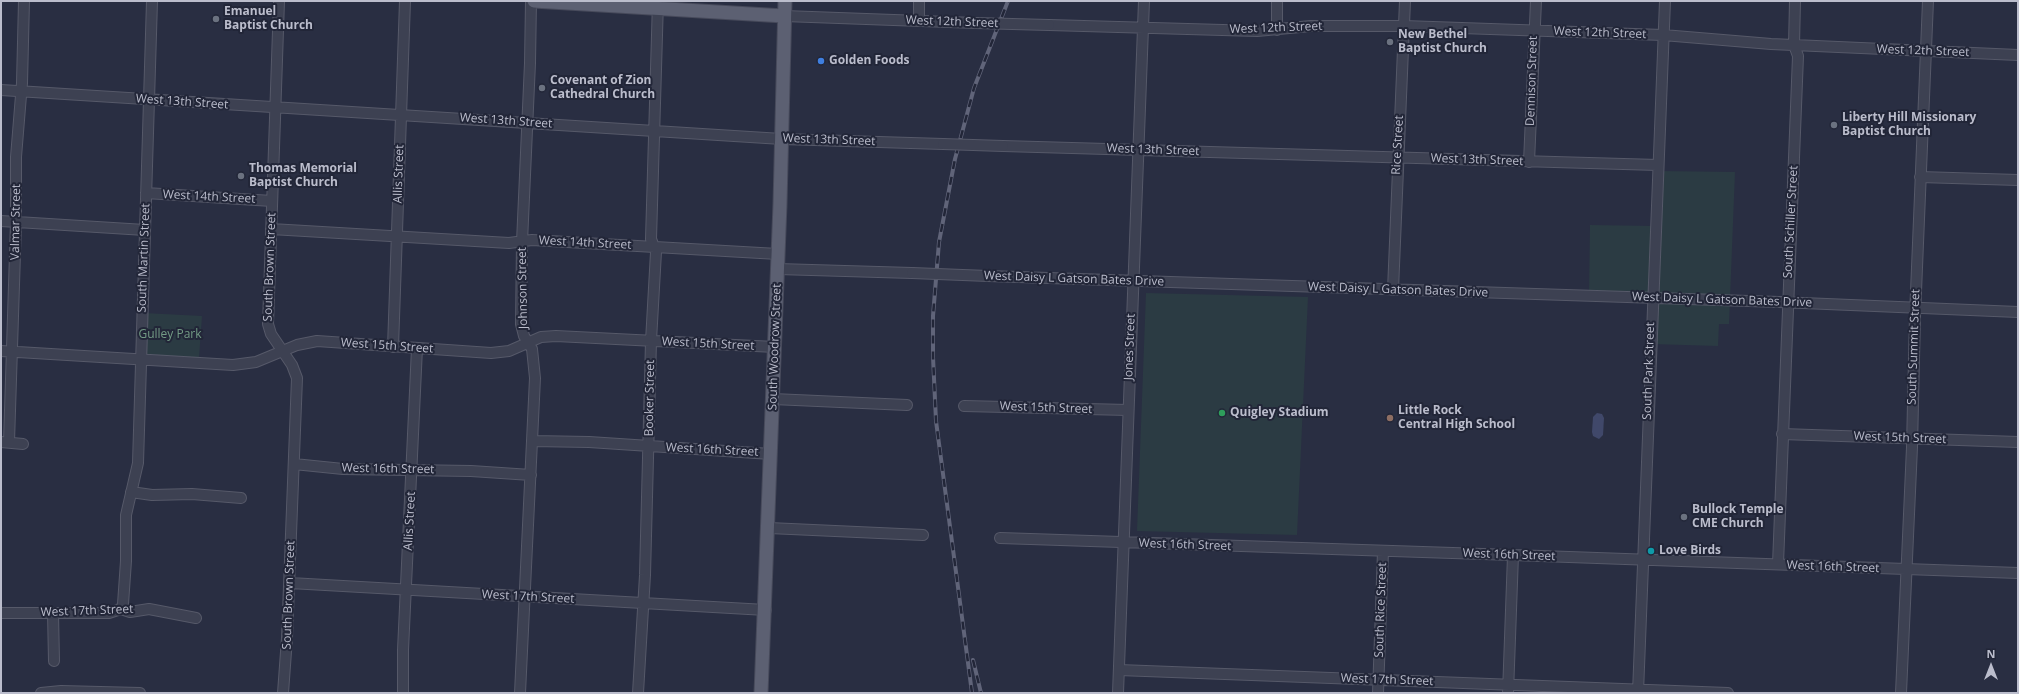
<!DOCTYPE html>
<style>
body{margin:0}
#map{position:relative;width:2019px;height:694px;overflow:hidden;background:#292e42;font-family:"Open Sans",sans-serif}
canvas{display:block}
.frame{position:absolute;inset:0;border:2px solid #bbbdcc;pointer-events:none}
.north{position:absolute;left:1971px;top:646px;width:40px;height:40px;-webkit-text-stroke:3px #222638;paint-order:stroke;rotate:0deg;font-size:11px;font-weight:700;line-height:16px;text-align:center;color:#bbbdcc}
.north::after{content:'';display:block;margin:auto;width:14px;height:18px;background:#bbbdcc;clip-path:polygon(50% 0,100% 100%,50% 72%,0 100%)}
</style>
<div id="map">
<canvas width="2019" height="694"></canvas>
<div class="frame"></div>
<div class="north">N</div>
</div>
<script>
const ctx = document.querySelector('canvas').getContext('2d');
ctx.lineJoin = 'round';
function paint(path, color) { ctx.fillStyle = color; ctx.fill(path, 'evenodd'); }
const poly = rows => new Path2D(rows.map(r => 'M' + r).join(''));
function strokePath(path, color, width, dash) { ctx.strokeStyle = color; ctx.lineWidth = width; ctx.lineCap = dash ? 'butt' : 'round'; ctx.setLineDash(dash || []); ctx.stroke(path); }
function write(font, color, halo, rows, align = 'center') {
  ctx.font = font + ' "Open Sans",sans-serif'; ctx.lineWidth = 4; ctx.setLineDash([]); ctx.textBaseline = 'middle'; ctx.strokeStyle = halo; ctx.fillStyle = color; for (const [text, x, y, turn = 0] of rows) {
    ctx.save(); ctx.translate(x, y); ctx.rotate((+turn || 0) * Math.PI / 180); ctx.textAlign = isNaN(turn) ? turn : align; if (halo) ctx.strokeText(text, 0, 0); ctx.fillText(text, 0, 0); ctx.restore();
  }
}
paint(poly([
 [1658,171,1735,172,1729,324,1719,324,1718,346,1651,344,1652,298,1589,296,1590,225,1655,226],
 [1146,293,1308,297,1297,535,1137,531],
 [144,313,202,316,199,358,143,354]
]), '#2b3b43');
paint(poly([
 [1597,413,1602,414,1604,418,1603,435,1599,439,1593,436,1592,432,1593,417]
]), '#40486a');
const minor = poly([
 [279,1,268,324,271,334,292,365,297,378,287,638,283,693],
 [784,16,976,23],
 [919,21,919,1],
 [1049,25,1257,31,1311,26,1404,26,1663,35,1771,44,2018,55],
 [1277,30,1277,1],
 [1,90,782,139,943,144],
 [1003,146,1658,165],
 [1529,162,1536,1],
 [1920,177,2018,180],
 [146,193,272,201],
 [1,221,145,230],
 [271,229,509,243,532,240,778,254],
 [778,269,912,273],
 [988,276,1779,302,2018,312],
 [1393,290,1405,1],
 [393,347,405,1],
 [1,351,233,365,256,362,297,345,317,341,491,353,509,351,541,337,556,336,775,347],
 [773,399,907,405],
 [964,406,1128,410],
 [1782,434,2018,442],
 [533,441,589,442,771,454],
 [1,442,23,444],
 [9,442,16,222,16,157,22,83,24,1],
 [294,464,343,469,471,471,531,475],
 [131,492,152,495,192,494,241,498],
 [769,528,923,535],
 [1000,538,1513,555,2018,573],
 [1778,564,1798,56,1794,45,1795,1],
 [290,583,766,610],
 [121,609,123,604,126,561,126,515,138,463,152,1],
 [1,613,109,613,121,609,130,612,149,609,196,618],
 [53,613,54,661],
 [1119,670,1728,693],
 [41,693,61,691,140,693],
 [403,693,403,650,417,348],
 [520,693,535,378,532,349,524,336,521,324,522,242,530,63,531,1],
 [638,693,645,575,651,341,656,252,651,239,658,1],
 [1118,693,1144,1],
 [1378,693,1383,551],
 [1508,693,1513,555],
 [1638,693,1665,1],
 [1901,693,1912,447,1915,316,1928,1]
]);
const major = poly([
 [534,1,784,16],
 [761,693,780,204,785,1]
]);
strokePath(minor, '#565969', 12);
strokePath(major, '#474a5b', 15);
strokePath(minor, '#3d4152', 10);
strokePath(major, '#5c6072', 13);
const rail = poly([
 [973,660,981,693],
 [972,693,936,421,933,357,933,316,939,242,955,159,974,88,1008,1]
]);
strokePath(rail, '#606479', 4);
strokePath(rail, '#222638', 2.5, [8]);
const minorBridge = poly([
 [976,23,1049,25],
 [943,144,1003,146],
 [912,273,988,276]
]);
strokePath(minorBridge, '#565969', 12, []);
strokePath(minorBridge, '#3d4152', 10);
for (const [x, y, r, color] of [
 [216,19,4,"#6b7280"],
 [1390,42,4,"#6b7280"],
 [821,61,4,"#3f7fe0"],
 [542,88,4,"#6b7280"],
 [1834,125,4,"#6b7280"],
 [241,176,4,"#6b7280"],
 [1222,413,4,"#2e9e5b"],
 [1390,418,4,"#8d6e63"],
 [1684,517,4,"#6b7280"],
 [1651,551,4,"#0f9aa8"]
]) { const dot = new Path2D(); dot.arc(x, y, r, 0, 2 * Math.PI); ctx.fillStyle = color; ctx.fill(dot); strokePath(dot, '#222638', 1.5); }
write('bold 12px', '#bbbdcc', '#222638', [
 ["Emanuel",224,12],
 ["Baptist Church",224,26],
 ["New Bethel",1398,35],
 ["Baptist Church",1398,49],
 ["Golden Foods",829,61],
 ["Covenant of Zion",550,81],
 ["Cathedral Church",550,95],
 ["Liberty Hill Missionary",1842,118],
 ["Baptist Church",1842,132],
 ["Thomas Memorial",249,169],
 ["Baptist Church",249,183],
 ["Little Rock",1398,411],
 ["Central High School",1398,425],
 ["Quigley Stadium",1230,413],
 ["Bullock Temple",1692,510],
 ["CME Church",1692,524],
 ["Love Birds",1659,551]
], 'left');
write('12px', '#bbbdcc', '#222638', [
 ["West 12th Street",952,22,2],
 ["West 12th Street",1276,28,-2],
 ["West 12th Street",1600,33,2],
 ["West 12th Street",1923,51,2],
 ["Dennison Street",1532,81,-88],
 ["West 13th Street",182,102,4],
 ["West 13th Street",506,121,4],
 ["West 13th Street",829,140,2],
 ["Rice Street",1398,145,-87],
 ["West 13th Street",1153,150,2],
 ["West 13th Street",1477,160,2],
 ["Allis Street",399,174,-88],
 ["West 14th Street",209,197,3],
 ["Valmar Street",16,222,-89],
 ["South Schiller Street",1791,222,-87],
 ["West 14th Street",585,243,3],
 ["South Martin Street",144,258,-88],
 ["South Brown Street",270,267,-88],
 ["West Daisy L Gatson Bates Drive",1074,279,2],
 ["Johnson Street",523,288,-91],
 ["West Daisy L Gatson Bates Drive",1398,290,2],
 ["West Daisy L Gatson Bates Drive",1722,300,2],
 ["West 15th Street",708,344,3],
 ["West 15th Street",387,346,4],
 ["South Woodrow Street",775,347,-88],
 ["Jones Street",1130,347,-88],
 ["South Summit Street",1914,347,-88],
 ["South Park Street",1649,371,-88],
 ["Booker Street",650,398,-89],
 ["West 15th Street",1046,408,2],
 ["West 15th Street",1900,438,2],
 ["West 16th Street",712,450,3],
 ["West 16th Street",388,469,1],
 ["Allis Street",410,521,-87],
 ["West 16th Street",1185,545,2],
 ["West 16th Street",1509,555,2],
 ["West 16th Street",1833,567,2],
 ["South Brown Street",289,595,-88],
 ["West 17th Street",528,597,3],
 ["South Rice Street",1381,610,-88],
 ["West 17th Street",87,611,-2],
 ["West 17th Street",1387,680,2]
]);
write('12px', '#739b85', '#222638', [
 ["Gulley Park",170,335]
]);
</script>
